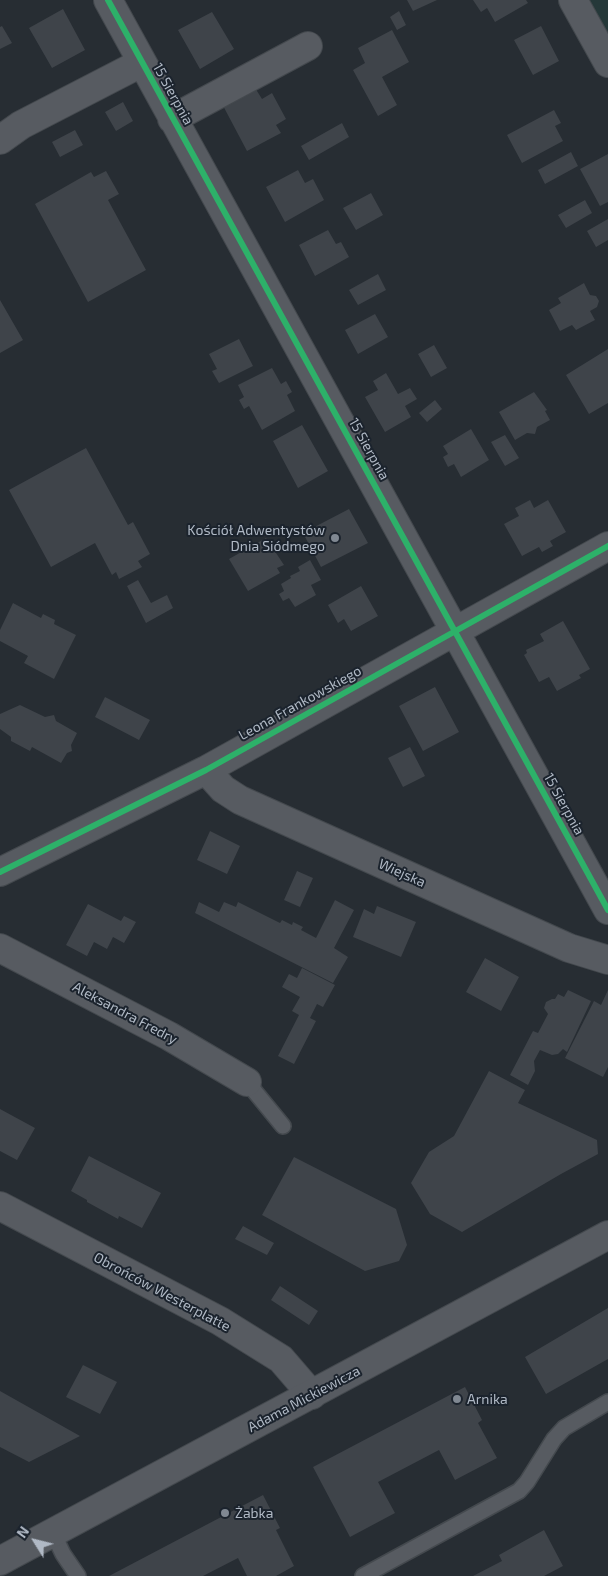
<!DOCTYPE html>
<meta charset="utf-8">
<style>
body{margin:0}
#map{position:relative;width:608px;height:1576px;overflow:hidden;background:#272d33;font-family:"Exo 2",sans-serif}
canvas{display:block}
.north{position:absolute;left:10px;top:1516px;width:50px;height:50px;-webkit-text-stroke:4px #1b232d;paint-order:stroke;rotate:306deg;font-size:14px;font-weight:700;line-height:20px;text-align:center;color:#b0b9c5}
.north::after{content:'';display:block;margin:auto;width:18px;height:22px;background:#b0b9c5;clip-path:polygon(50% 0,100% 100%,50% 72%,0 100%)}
</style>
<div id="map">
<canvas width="608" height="1576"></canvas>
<div class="north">N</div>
</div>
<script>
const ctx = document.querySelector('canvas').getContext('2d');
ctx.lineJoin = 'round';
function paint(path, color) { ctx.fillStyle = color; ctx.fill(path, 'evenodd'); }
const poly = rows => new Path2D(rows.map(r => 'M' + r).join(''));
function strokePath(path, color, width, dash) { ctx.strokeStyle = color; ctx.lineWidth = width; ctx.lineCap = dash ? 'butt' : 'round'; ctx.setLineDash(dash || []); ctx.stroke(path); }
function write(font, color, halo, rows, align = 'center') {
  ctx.font = font + ' "Exo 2",sans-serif'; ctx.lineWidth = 4; ctx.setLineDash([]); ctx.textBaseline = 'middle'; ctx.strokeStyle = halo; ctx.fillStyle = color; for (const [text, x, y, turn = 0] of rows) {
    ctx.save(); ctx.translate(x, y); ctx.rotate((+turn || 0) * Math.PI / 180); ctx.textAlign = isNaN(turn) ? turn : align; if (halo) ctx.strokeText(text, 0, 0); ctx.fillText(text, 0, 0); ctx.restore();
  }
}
paint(poly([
 [586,0,608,0,608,38]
]), '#253839');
paint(poly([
 [407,0,437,0,413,11],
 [473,0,526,0,528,3,495,22,487,8,481,12],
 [63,9,85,50,52,68,29,28],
 [399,11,406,25,397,30,390,17],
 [212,12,234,49,200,69,178,30],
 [2,26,12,43,0,49,0,27],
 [541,26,559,61,533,75,514,40],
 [392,30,409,62,382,77,397,105,378,116,353,70,365,63,358,48],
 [252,83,262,99,272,93,286,119,276,125,281,133,247,151,220,100],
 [123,102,133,121,116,131,105,112],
 [554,110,561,123,555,126,563,141,522,163,507,135],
 [342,123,349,137,309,160,301,146],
 [75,130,83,145,60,157,52,142],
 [571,152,578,166,545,184,538,170],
 [608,154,608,202,600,206,580,169],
 [298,170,305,183,313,179,324,200,285,222,266,187],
 [106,171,119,194,108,200,146,270,88,302,35,204,91,172,94,177],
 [371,193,383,215,356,230,343,208],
 [585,200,592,213,566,228,558,215],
 [608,219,608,240,596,247,587,231],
 [328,230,336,244,341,242,349,257,315,276,299,245],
 [378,274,386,290,358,305,349,290],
 [584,283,590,295,596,296,599,301,597,307,590,311,595,320,576,330,572,325,560,331,549,310,561,303,558,298],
 [0,300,23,340,0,353],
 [375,314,388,337,358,354,345,330],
 [239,339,253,366,219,383,212,371,217,369,209,354],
 [434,345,447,368,431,377,418,354],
 [608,349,608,403,589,414,566,375],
 [272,368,281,384,286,381,292,392,287,395,295,411,262,430,249,406,244,409,239,400,244,397,238,385],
 [386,373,398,394,410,388,417,399,405,406,411,417,385,432,365,397,378,390,373,381],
 [534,392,547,410,545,411,550,420,537,427,535,434,527,433,515,440,499,412],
 [435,400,442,409,427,422,419,413],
 [302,425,328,471,298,488,273,441],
 [471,429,489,460,461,477,454,464,448,467,443,457,448,454,443,446],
 [505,435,519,458,505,466,491,442],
 [86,448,128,525,133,522,150,554,138,561,142,567,119,579,116,572,112,575,95,543,51,567,9,490],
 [530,500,534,508,548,500,566,532,550,541,553,546,542,552,539,547,522,556,504,524,519,516,515,508],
 [349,509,368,543,321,567,303,533],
 [266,538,284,565,277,568,280,573,248,591,229,559],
 [310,560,321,580,311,585,316,595,295,607,289,598,283,601,279,594,284,591,281,584,291,578,290,576,300,571,298,567],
 [138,580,151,603,167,595,173,608,146,623,127,586],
 [361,586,378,616,351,631,344,619,338,623,328,605],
 [13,603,41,618,43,614,55,620,54,624,76,635,54,679,24,663,28,656,0,641,0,630],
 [563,621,590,669,579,675,581,678,557,691,549,677,539,682,524,655,527,653,526,650,544,641,540,634],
 [435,687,459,732,423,751,399,706],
 [105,697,150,720,139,740,95,717],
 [20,705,45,717,54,715,56,721,77,733,71,745,72,751,67,753,61,763,32,747,30,751,11,741,11,737,0,729,0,714],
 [410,747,425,776,403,787,388,758],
 [210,831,240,846,227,874,197,860],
 [297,871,313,878,300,907,284,900],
 [335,900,354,910,334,948,348,957,333,983,195,913,199,902,219,912,224,902,236,907,238,902,280,923,282,920,292,925,293,922,303,927,301,930,316,938],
 [88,904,121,921,124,916,136,922,124,943,113,937,107,949,94,942,87,956,66,945],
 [377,906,416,922,401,957,353,937,364,909,374,914],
 [485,958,519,977,501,1011,466,992],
 [302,968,335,985,323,1007,317,1004,310,1018,316,1021,294,1064,278,1056,299,1015,292,1011,300,997,282,987,289,974,297,978],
 [568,990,591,1001,567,1052,563,1049,558,1054,552,1055,540,1050,534,1061,535,1071,528,1085,510,1075,533,1031,538,1033,548,1014,544,1008,546,1002,552,999,555,999,558,994,564,997],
 [608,990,608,1067,603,1077,565,1058,594,1001,601,1005],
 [489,1071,525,1090,518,1103,597,1140,598,1154,561,1174,462,1232,430,1214,411,1183,429,1152,454,1136],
 [0,1109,35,1128,17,1160,0,1151],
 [89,1156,161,1193,142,1228,119,1216,118,1219,87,1202,87,1200,71,1191],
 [294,1157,396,1209,407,1245,399,1261,365,1271,262,1215],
 [243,1226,274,1243,267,1255,235,1239],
 [280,1286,318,1311,309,1325,271,1300],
 [608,1308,608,1359,546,1394,525,1357],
 [83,1365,117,1382,100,1414,66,1397],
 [465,1387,482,1420,478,1423,497,1458,455,1480,439,1450,378,1482,395,1513,350,1537,313,1467],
 [0,1391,80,1436,29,1462,0,1447],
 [263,1495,280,1528,276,1530,294,1566,276,1576,247,1576,238,1558,203,1576,109,1576],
 [544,1530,563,1566,544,1576,473,1576,502,1561,499,1555]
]), '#3f444a');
const service = poly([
 [247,1082,283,1126],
 [53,1533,63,1554,78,1576],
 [363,1576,519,1491,527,1482,554,1439,564,1428,608,1402]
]);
const minor = poly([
 [108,0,608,910],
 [172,119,308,46],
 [0,140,21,125,141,63],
 [206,770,223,789,240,800,569,948,608,960],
 [0,872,206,770,608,546],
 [0,948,169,1036,247,1082],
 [0,1206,220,1321,281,1359,312,1395]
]);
const tertiary = poly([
 [573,0,608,63],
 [0,1561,608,1235]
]);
strokePath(service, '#44494e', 18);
strokePath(minor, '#44494e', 30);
strokePath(tertiary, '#44494e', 30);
strokePath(service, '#575b61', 15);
strokePath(minor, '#575b61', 28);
strokePath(tertiary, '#575b61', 28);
strokePath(poly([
 [108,0,608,910],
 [0,872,206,770,608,546]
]), '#2db169', 6);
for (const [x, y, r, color] of [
 [335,538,5,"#808892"],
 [457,1399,5,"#808892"],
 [225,1513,5,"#808892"]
]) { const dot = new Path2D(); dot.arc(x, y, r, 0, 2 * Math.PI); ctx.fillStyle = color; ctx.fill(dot); strokePath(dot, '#1b232d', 2); }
write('14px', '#b0b9c5', '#1b232d', [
 ["15 Sierpnia",173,94,61],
 ["15 Sierpnia",369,449,61],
 ["Leona Frankowskiego",300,703,-29],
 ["15 Sierpnia",564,804,61],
 ["Wiejska",402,873,24],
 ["Aleksandra Fredry",125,1013,28],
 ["Obrońców Westerplatte",162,1292,28],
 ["Adama Mickiewicza",304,1399,-28]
]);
write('14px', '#b0b9c5', '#1b232d', [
 ["Kościół Adwentystów",325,530,"right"],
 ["Dnia Siódmego",325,546,"right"],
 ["Arnika",467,1399],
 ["Żabka",235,1513]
], 'left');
</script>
